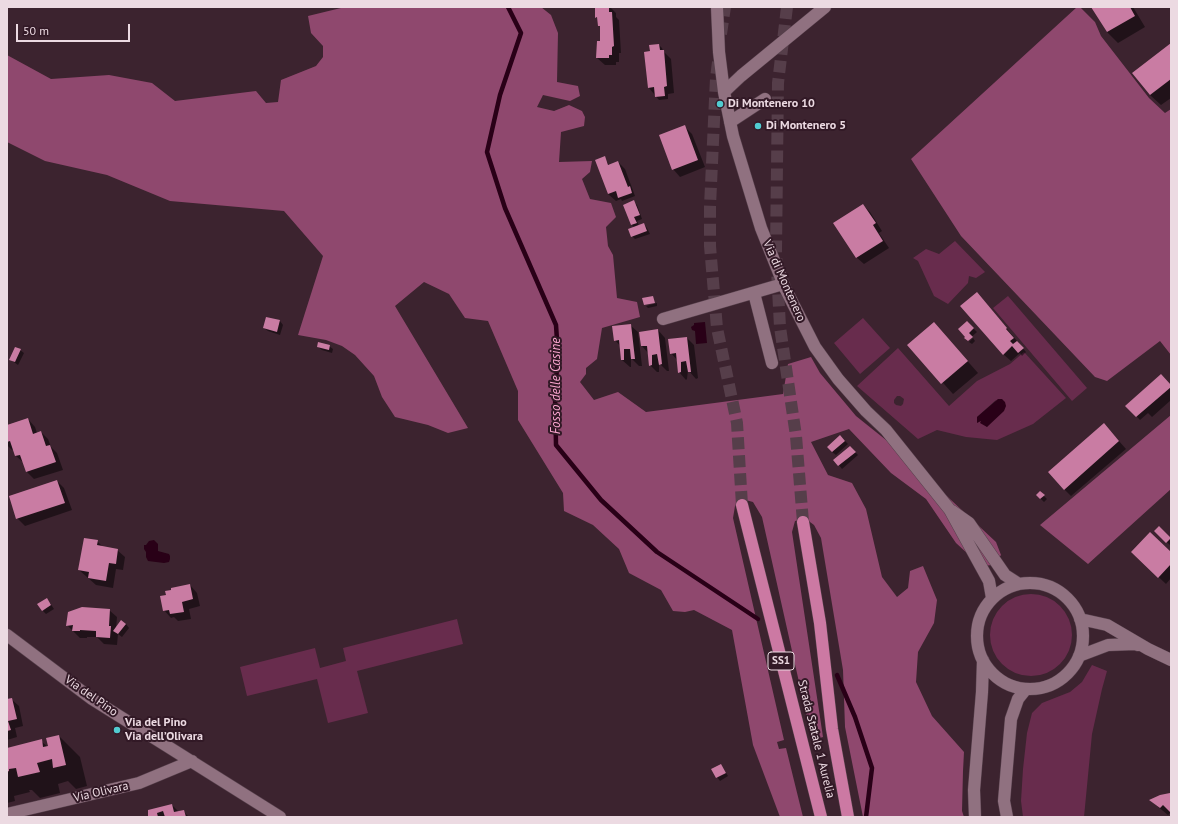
<!DOCTYPE html>
<meta charset="utf-8">
<style>
body{margin:0}
#map{position:relative;width:1178px;height:824px;overflow:hidden;background:#3c232f;font-family:"PT Sans",sans-serif}
canvas{display:block}
.frame{position:absolute;inset:0;border:8px solid #ecdae2;pointer-events:none}
.scale{position:absolute;left:16px;top:24px;width:114px;height:18px;box-sizing:border-box;border:2px solid #ecdae2;border-top:0;padding-left:5px;font-size:12px;line-height:14px;white-space:nowrap;color:#ecdae2;-webkit-text-stroke:3px #321926;paint-order:stroke}
</style>
<div id="map">
<canvas width="1178" height="824"></canvas>
<div class="frame"></div>
<div class="scale">50 m</div>
</div>
<script>
const ctx = document.querySelector('canvas').getContext('2d');
ctx.lineJoin = 'round';
function paint(path, color) { ctx.fillStyle = color; ctx.fill(path, 'evenodd'); }
const poly = rows => new Path2D(rows.map(r => 'M' + r).join(''));
function strokePath(path, color, width, dash) { ctx.strokeStyle = color; ctx.lineWidth = width; ctx.lineCap = dash ? 'butt' : 'round'; ctx.setLineDash(dash || []); ctx.stroke(path); }
function write(font, color, halo, rows, align = 'center') {
  ctx.font = font + ' "PT Sans",sans-serif'; ctx.lineWidth = 4; ctx.setLineDash([]); ctx.textBaseline = 'middle'; ctx.strokeStyle = halo; ctx.fillStyle = color; for (const [text, x, y, turn = 0] of rows) {
    ctx.save(); ctx.translate(x, y); ctx.rotate((+turn || 0) * Math.PI / 180); ctx.textAlign = isNaN(turn) ? turn : align; if (halo) ctx.strokeText(text, 0, 0); ctx.fillText(text, 0, 0); ctx.restore();
  }
}
paint(poly([
 [955,241,985,272,976,278,969,276,968,283,948,304,934,296,918,261,913,258,926,249,939,254],
 [1008,296,1087,388,1072,401,993,308],
 [863,318,890,348,860,374,834,343],
 [898,348,949,406,977,381,1010,364,1024,352,1066,398,1033,424,997,440,966,437,937,430,918,439,857,386],
 [897,396,900,396,904,399,903,404,901,406,896,405,894,403,894,400],
 [996,400,989,423,987,427,981,420,977,417],
 '990 635a41 41 0 1 1 82 0a41 41 0 1 1-82 0Z',
 [457,619,463,644,357,671,368,713,328,723,317,679,247,696,240,667,315,648,320,668,346,661,343,648],
 [1092,665,1107,671,1102,689,1092,734,1084,817,1023,817,1021,801,1023,769,1027,733,1032,713,1042,703,1070,692,1082,682]
]), '#682c4d');
paint(poly([
 [345,7,541,7,551,15,558,33,557,82,578,86,580,96,570,101,543,95,537,107,554,111,569,105,582,111,585,117,584,126,561,132,559,162,592,161,590,172,582,179,590,199,611,203,616,217,606,227,608,246,613,255,617,298,637,302,640,317,602,328,597,359,586,368,586,374,580,382,594,400,618,392,646,412,783,394,788,364,811,357,820,373,856,416,891,444,996,542,1001,555,993,565,981,566,956,543,926,499,891,473,849,429,811,442,828,475,852,483,866,509,882,577,897,597,908,588,910,571,923,566,937,600,934,623,918,652,916,682,932,716,964,752,963,771,962,811,964,817,863,817,845,727,843,670,821,538,814,525,806,519,795,521,792,532,823,737,812,740,762,517,753,502,742,499,735,506,733,518,784,740,777,742,779,749,786,748,803,817,780,817,753,745,732,630,694,610,685,612,673,611,661,590,629,573,619,549,593,525,564,511,563,493,518,420,518,391,488,321,465,318,449,294,424,282,395,306,468,428,448,433,428,425,395,417,382,397,374,376,355,355,342,346,326,340,298,335,323,256,284,211,170,201,107,175,45,161,7,142,7,55,51,79,109,75,152,83,175,101,256,91,266,103,278,102,281,80,316,66,323,57,323,46,311,33,308,16],
 [1077,7,1080,7,1095,22,1101,36,1149,98,1165,113,1171,109,1171,355,1160,341,1107,381,1095,377,961,236,911,159],
 [1171,415,1171,489,1088,564,1040,525]
]), '#8f486e');
paint(poly([
 [705,322,707,343,696,344,695,331,692,330,691,327,694,325,694,323],
 [998,399,1002,399,1005,402,1006,406,1004,411,987,427,980,423,981,421,977,423,977,417],
 [154,540,158,544,158,551,169,554,170,556,170,559,169,562,164,563,148,561,146,557,146,552,144,549,144,545,146,545,149,541]
]), '#290017');
paint(poly([
 [599,7,610,7,616,13,616,17,619,20,621,53,619,53,619,62,616,62,616,65,605,65,597,58,601,42,601,28,599,25,599,20,596,17],
 [1093,7,1133,7,1145,27,1118,43,1107,32],
 [1171,44,1171,98,1161,105,1150,95],
 [659,45,662,48,663,51,671,59,674,93,668,94,668,99,659,100,649,88,652,52],
 [685,127,692,134,705,167,680,177,673,169],
 [604,157,609,165,618,162,625,169,635,196,622,201,621,199,616,201,608,194],
 [634,202,637,205,642,219,637,221,639,226,644,224,647,228,650,234,635,239,632,236,635,228,632,225],
 [863,205,870,212,882,231,879,233,889,248,864,264,856,257],
 [984,301,1026,352,1022,356,1020,353,1011,361,1003,354],
 [657,303,657,306,648,308,646,306],
 [280,321,283,325,280,335,268,331,264,328],
 [967,322,977,332,968,340],
 [934,323,978,373,953,394,909,345],
 [630,325,638,332,642,366,639,366,631,358,631,367,630,367,622,360,621,347,615,340],
 [658,330,665,338,669,371,667,371,659,363,659,372,657,372,650,365,648,353,642,346],
 [687,338,694,345,698,378,696,379,688,370,687,379,686,380,679,372,677,360,671,353],
 [973,338,975,341,972,344,969,342],
 [329,346,333,349,332,353,322,350,318,347],
 [20,350,24,353,18,365,11,360],
 [1171,385,1171,400,1152,417,1148,413,1140,420,1127,406],
 [28,419,35,427,37,433,41,432,48,439,51,447,57,453,63,470,34,479,27,472,24,463,16,456,14,449,12,450,7,445,7,426],
 [1111,432,1126,449,1071,496,1064,489],
 [844,440,848,444,836,455,832,452],
 [850,447,858,455,842,469,835,460],
 [57,481,64,488,72,510,25,526,17,518],
 [1040,492,1047,499,1044,502,1037,495],
 [1159,528,1171,540,1170,545,1155,531],
 [97,541,104,548,117,550,125,557,123,570,116,569,113,588,96,585,79,570],
 [1132,552,1171,553,1171,578,1166,584],
 [190,585,197,593,200,606,189,609,191,619,178,621,174,617,171,618,164,610,167,596],
 [50,603,54,609,46,614,43,611],
 [109,610,117,617,116,629,126,624,129,628,122,637,118,634,117,645,104,644,97,637,87,637,87,638,80,638,67,625],
 [11,699,19,706,23,726,15,728,17,737,7,740,7,700],
 [59,736,80,757,87,786,76,789,68,781,58,784,60,793,40,798,32,790,29,790,30,792,14,796,15,801,7,803,7,749,41,741,50,749],
 [721,765,728,776,720,781,717,777],
 [1170,794,1171,812,1168,815,1151,801,1160,796],
 [172,805,179,812,183,811,189,817,149,817,149,811]
]), '#0007');
strokePath(poly([
 [508,7,521,33,500,95,487,152,505,208,556,325,558,355,555,394,556,445,601,500,657,552,758,619],
 [837,675,855,717,872,768,866,817]
]), '#290017', 4.5);
paint(poly([
 [595,7,609,7,609,12,612,12,614,46,612,47,612,55,609,55,609,58,596,58,597,41,600,41,600,26,598,26,597,17,595,18],
 [1091,7,1130,7,1135,16,1107,32],
 [1171,43,1171,79,1150,95,1132,73],
 [659,44,660,50,664,50,667,86,664,87,665,96,655,97,654,87,648,88,644,52,650,51,649,45],
 [685,125,698,160,672,170,659,135],
 [605,156,608,165,618,161,628,187,630,186,632,193,618,198,616,191,608,194,595,160],
 [634,200,640,215,634,217,637,223,631,225,623,205],
 [863,204,876,223,873,225,883,241,856,258,833,223],
 [644,223,647,231,631,237,628,229],
 [977,292,1007,328,1006,329,1014,338,1010,341,1013,344,1017,341,1024,348,1018,353,1012,346,1003,355,960,306],
 [653,296,655,303,644,305,642,298],
 [266,317,280,320,277,332,263,328],
 [967,321,974,328,969,333,973,337,968,341,964,338,965,337,958,329],
 [934,322,968,361,941,384,907,345],
 [631,324,635,359,631,359,630,349,624,349,624,360,621,360,619,340,614,341,612,326],
 [658,329,662,364,659,365,657,354,652,355,652,365,649,366,647,346,641,346,639,332],
 [687,337,691,372,688,372,686,361,681,362,681,372,678,373,676,353,670,354,668,339],
 [318,342,330,345,329,350,317,347],
 [15,347,21,349,15,362,9,360],
 [1161,374,1171,385,1171,387,1136,417,1125,406],
 [28,418,33,434,41,431,46,446,50,445,56,462,26,472,20,455,15,456,10,441,7,442,7,425],
 [1104,423,1119,441,1064,490,1048,472],
 [840,435,845,441,832,452,827,447],
 [850,446,856,452,838,466,833,460],
 [57,480,65,503,16,519,9,496],
 [1040,491,1045,495,1040,499,1036,495],
 [1159,526,1171,538,1166,543,1154,531],
 [1150,532,1171,552,1171,564,1158,578,1131,552],
 [84,538,98,540,97,545,118,549,116,564,109,563,106,581,88,578,89,572,78,570],
 [190,584,193,599,182,602,184,612,170,614,169,610,163,611,160,596,166,595,165,591,171,590,171,588],
 [47,598,51,605,42,611,37,604],
 [82,607,110,609,109,626,111,626,110,638,96,637,96,631,80,630,80,631,72,631,73,625,66,626,68,612],
 [121,620,126,624,118,634,113,631],
 [12,698,17,719,8,721,11,730,7,731,7,699],
 [59,735,66,765,53,768,52,759,37,763,40,772,18,777,16,768,9,769,9,771,7,772,7,748,42,739,43,747,48,746,46,738],
 [721,764,726,773,716,778,711,769],
 [1170,793,1171,813,1163,805,1160,808,1149,800,1160,795],
 [172,804,174,812,184,810,186,817,165,817,163,811,157,813,158,817,148,817,148,810]
]), '#c97ca3');
strokePath(poly([
 [787,7,778,83,776,251,780,327,796,436,803,522],
 [721,34,725,7],
 [718,62,716,78,710,206,710,246,717,328,737,423,742,505]
]), '#563e4a', 12, [12, 6]);
const minor = poly([
 [717,7,719,52,724,92,733,136,761,228,785,288,815,347,838,379,866,411,886,430,950,510,989,581,992,598],
 [724,92,741,76,825,7],
 [730,122,765,99],
 [754,293,772,363],
 [663,319,783,284],
 [952,511,969,523,1005,575,1019,584],
 '977 636a53 53 0 1 1 106 0a53 53 0 1 1-106 0Z',
 [1080,619,1107,625,1148,649,1171,660],
 [7,635,92,699,280,817],
 [1079,656,1108,645,1135,644,1138,645],
 [7,814,139,783,192,761],
 [975,817,974,790,982,692,983,660],
 [1007,817,1004,801,1011,719,1018,699,1026,689]
]);
const highway = poly([
 [742,505,821,817],
 [803,522,820,623,832,729,848,817]
]);
strokePath(minor, '#57414c', 13);
strokePath(highway, '#57414c', 13);
strokePath(minor, '#907180', 12);
strokePath(highway, '#cc79a3', 12);
for (const [x, y, r, color] of [
 [720,104,4,"#51ccd1"],
 [758,126,4,"#51ccd1"],
 [117,730,4,"#51ccd1"]
]) { const dot = new Path2D(); dot.arc(x, y, r, 0, 2 * Math.PI); ctx.fillStyle = color; ctx.fill(dot); strokePath(dot, '#321926', 1.5); }
for (const [x, y, w] of [
 [781,661,26]
]) { const box = new Path2D(); box.roundRect(x - w / 2, y - 9, w, 18, 3); ctx.fillStyle = '#321926'; ctx.fill(box); strokePath(box, '#ecdae2', 1); }
write('bold 11px', '#ecdae2', null, [
 ["SS1",781,661]
]);
write('bold 12px', '#ecdae2', '#321926', [
 ["Di Montenero 10",728,104],
 ["Di Montenero 5",766,126],
 ["Via del Pino",125,723],
 ["Via dell’Olivara",125,737]
], 'left');
write('12px', '#ecdae2', '#321926', [
 ["Via di Montenero",784,281,66],
 ["Via del Pino",91,696,35],
 ["Strada Statale 1 Aurelia",816,739,76],
 ["Via Olivara",101,792,-13]
]);
write('italic 13px', '#f9a5ce', '#321926', [
 ["Fosso delle Casine",556,386,-90]
]);
</script>
